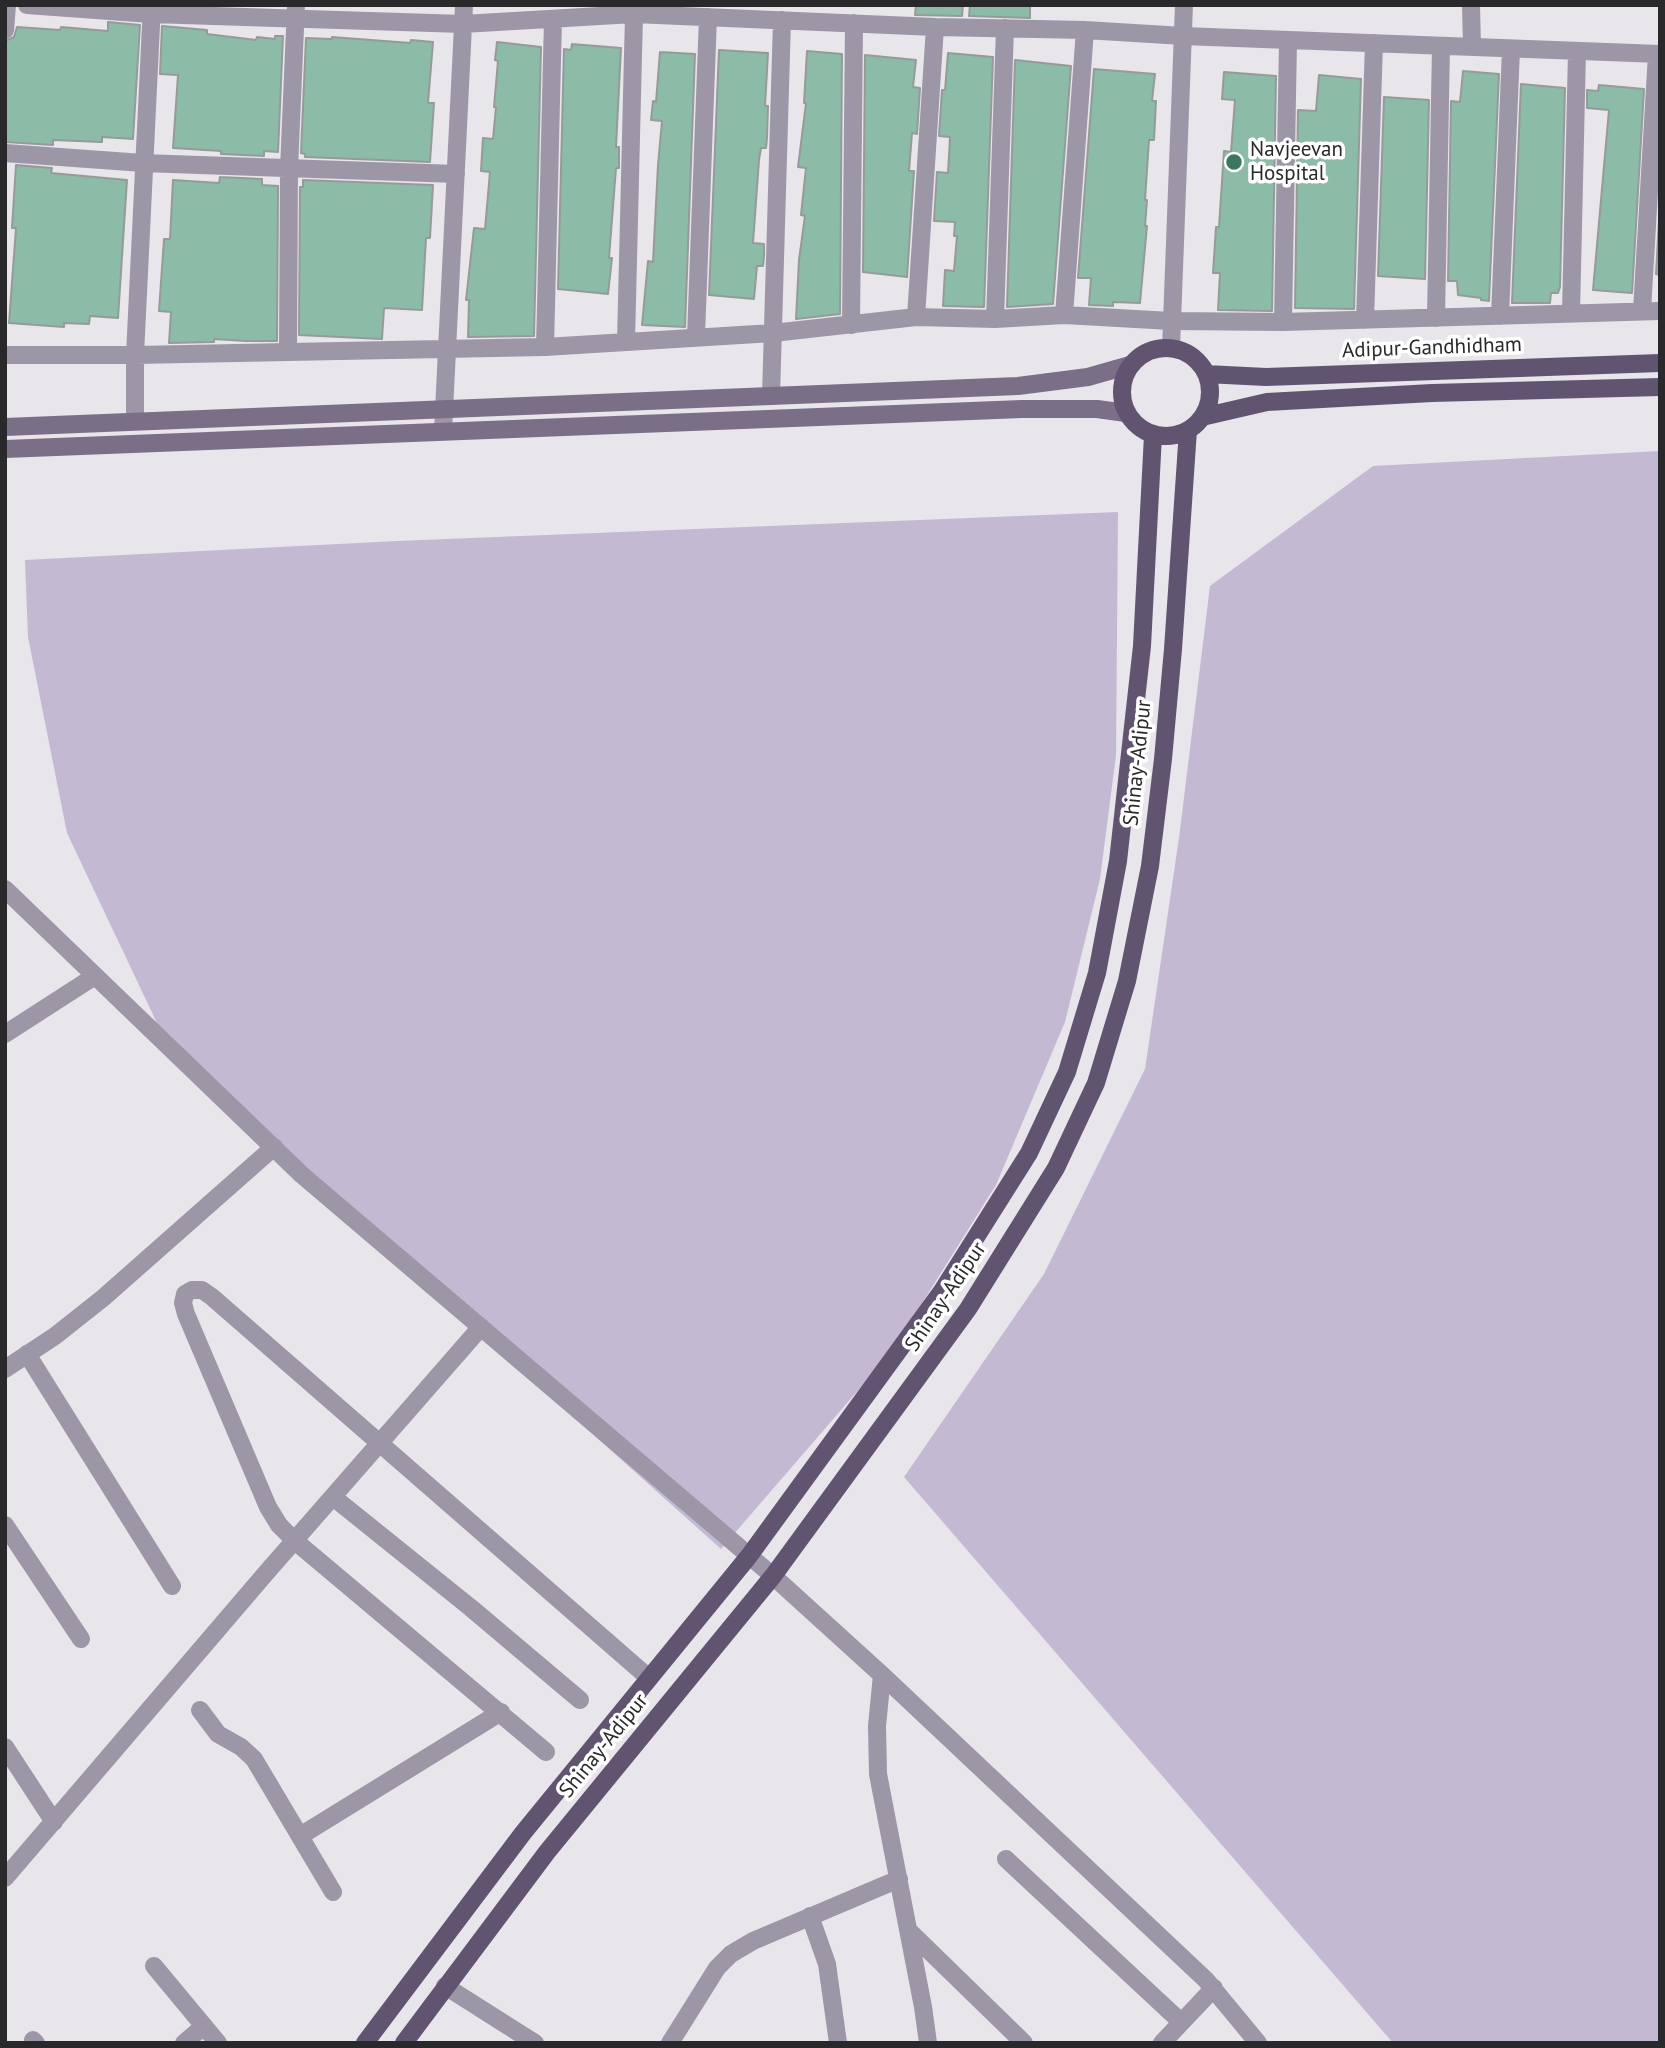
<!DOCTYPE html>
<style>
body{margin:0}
#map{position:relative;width:1665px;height:2048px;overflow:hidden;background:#e8e5eb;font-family:"PT Sans",sans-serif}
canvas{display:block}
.frame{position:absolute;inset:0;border:7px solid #29282a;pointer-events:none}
</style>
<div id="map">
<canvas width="1665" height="2048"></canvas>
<div class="frame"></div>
</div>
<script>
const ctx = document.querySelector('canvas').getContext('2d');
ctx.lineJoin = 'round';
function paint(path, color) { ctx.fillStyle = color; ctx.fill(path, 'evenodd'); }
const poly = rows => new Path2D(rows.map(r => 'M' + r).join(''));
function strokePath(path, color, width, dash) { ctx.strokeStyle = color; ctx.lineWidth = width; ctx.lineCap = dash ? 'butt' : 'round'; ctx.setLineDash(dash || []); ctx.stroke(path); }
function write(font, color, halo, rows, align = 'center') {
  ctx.font = font + ' "PT Sans",sans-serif'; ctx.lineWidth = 7; ctx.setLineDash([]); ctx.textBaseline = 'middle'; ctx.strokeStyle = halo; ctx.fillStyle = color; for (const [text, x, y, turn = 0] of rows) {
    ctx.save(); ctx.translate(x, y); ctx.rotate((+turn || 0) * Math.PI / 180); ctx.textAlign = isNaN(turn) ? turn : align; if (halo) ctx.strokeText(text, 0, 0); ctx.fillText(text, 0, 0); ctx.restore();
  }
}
paint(poly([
 [1660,451,1660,2043,1393,2043,904,1477,1044,1274,1145,1069,1179,838,1210,586,1373,466],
 [1118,512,1116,755,1100,879,1065,1022,996,1185,892,1351,721,1549,174,1059,67,833,28,637,25,560,397,541]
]), '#c4b9d3');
const building = poly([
 [916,5,963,5,962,16,915,15,916,5],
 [970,5,1030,5,1030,18,969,16,970,5],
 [108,22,140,25,133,139,102,137,102,142,53,140,53,145,5,142,5,41,14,37,17,27,60,30,61,27,108,31,108,22],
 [162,26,207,30,207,34,256,40,257,37,275,39,275,36,283,36,278,152,264,151,264,156,221,154,221,151,173,148,178,75,160,74,162,26],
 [332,37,410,43,411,40,433,42,428,103,434,103,430,162,305,157,305,154,301,153,306,38,332,39,332,37],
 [497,42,541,47,534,336,468,337,469,300,466,300,474,228,485,229,490,172,481,171,483,138,493,139,496,107,494,107,498,61,495,60,497,42],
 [572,44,621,48,616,147,619,147,619,168,616,168,609,258,612,258,608,294,558,289,564,49,571,50,572,44],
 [719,50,768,53,765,106,768,106,767,138,766,148,761,148,759,160,753,243,764,244,764,256,763,266,757,266,754,299,709,295,719,50],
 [807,51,842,54,840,314,796,319,799,260,805,216,801,215,806,168,798,167,806,103,804,103,807,51],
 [660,52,695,54,685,327,642,325,648,261,653,262,658,165,662,121,651,120,653,101,656,102,660,52],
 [948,53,993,57,984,307,943,306,945,270,954,271,957,236,954,236,955,222,934,221,937,172,948,173,950,137,939,136,942,90,945,90,948,53],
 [865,55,916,60,913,87,920,88,917,134,912,133,909,171,914,171,907,277,863,272,865,55],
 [1015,60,1071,66,1053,304,1007,307,1015,60],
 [1094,69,1155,74,1152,101,1156,101,1154,140,1149,140,1145,200,1147,200,1145,226,1147,226,1140,303,1113,302,1113,306,1089,305,1091,278,1078,278,1094,69],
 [1463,71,1499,74,1489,301,1481,300,1481,298,1458,295,1457,281,1448,281,1451,101,1460,102,1463,71],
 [1224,72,1276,76,1272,311,1218,310,1220,273,1213,273,1216,227,1219,227,1224,151,1231,152,1235,100,1222,99,1224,72],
 [1319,75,1361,79,1354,309,1295,308,1298,110,1316,111,1319,75],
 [1521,84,1565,88,1560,287,1558,293,1551,293,1550,303,1512,303,1521,84],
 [1599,85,1644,89,1632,293,1593,290,1609,110,1587,108,1587,90,1598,91,1599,85],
 [1384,97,1429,100,1425,279,1378,276,1384,97],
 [16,165,52,168,51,173,127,180,118,318,90,316,89,324,64,323,64,327,9,323,16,228,12,228,16,165],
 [220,177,262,179,262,185,278,186,277,341,246,341,214,339,214,342,169,343,171,312,159,311,164,239,170,239,173,180,219,183,220,177],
 [303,180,433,185,430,238,426,238,422,310,384,308,382,339,299,335,300,187,303,187,303,180],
 [1660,202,1660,275,1656,274,1660,202]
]);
paint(building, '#8cbba8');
strokePath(building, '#949b98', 2);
strokePath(poly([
 [27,5,151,14,463,24,634,14,935,27,1085,30,1183,36,1660,54],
 [1471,5,1472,47],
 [5,30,7,5],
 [5,153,143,163,456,174],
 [1642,311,1657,54],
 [1571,313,1577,51],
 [1064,315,1085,30],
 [1500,316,1511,49],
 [916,317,935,27],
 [1436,318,1441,46],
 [995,319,1005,28],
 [1365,320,1374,43],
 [1283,322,1288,40],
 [851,325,854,23],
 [696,336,708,17],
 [626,342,634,14],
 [545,347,553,19],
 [288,351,289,169,296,5],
 [5,355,135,355,545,347,773,333,916,317,995,319,1064,315,1171,321,1283,322,1660,311],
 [771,396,782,20],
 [135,421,135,355,152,5],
 [443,431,464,5],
 [5,889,302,1175,773,1576,882,1675,1206,1980,1258,2043],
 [5,1034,95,976],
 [27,1354,172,1586],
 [5,1369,55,1336,103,1298,274,1147],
 [333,1497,471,1608,580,1700],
 [5,1525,81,1639],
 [882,1675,877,1726,878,1774,923,2007,928,2043],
 [200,1710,218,1734,241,1747,254,1759,333,1892],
 [5,1747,54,1822],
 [546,1752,295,1541,279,1525,268,1507,186,1314,183,1303,185,1294,192,1290,202,1290,212,1297,649,1678],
 [300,1836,501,1712],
 [1006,1859,1181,2022],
 [5,1878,266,1573,481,1327],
 [810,1916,827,1964,838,2043],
 [909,1931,1024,2043],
 [154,1966,218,2043],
 [445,1986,535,2043],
 [33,2040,36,2043],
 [184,2043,204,2026],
 [670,2043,717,1968,731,1954,753,1941,899,1879],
 [1162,2043,1214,1988]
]), '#9d96a7', 18);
strokePath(poly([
 [1171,348,1184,5]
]), '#9d96a7', 18);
strokePath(poly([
 [5,427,1018,386,1088,377,1130,365],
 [5,449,1022,409,1097,409,1126,413]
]), '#7a6f87', 18);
strokePath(poly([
 '1122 392a44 44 0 1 1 88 0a44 44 0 1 1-88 0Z',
 [1206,374,1266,377,1660,363],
 [1202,417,1267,402,1432,393,1660,387],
 [365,2043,523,1833,749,1556,942,1291,1029,1153,1067,1072,1097,973,1118,861,1142,646,1153,435],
 [404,2043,547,1852,773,1576,968,1309,1056,1168,1096,1083,1127,981,1150,866,1163,759,1173,649,1188,430]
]), '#615471', 18);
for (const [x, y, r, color] of [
 [1234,162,9,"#3b7661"]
]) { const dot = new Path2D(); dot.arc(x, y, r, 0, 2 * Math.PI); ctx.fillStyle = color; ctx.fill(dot); strokePath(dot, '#fff', 2.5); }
write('21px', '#29282a', '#fff', [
 ["Navjeevan",1250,150],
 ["Hospital",1250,174]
], 'left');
write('21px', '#29282a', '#fff', [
 ["Adipur-Gandhidham",1432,348,-2],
 ["Shinay-Adipur",1138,763,-84],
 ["Shinay-Adipur",946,1297,-56],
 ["Shinay-Adipur",604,1746,-51]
]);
</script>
